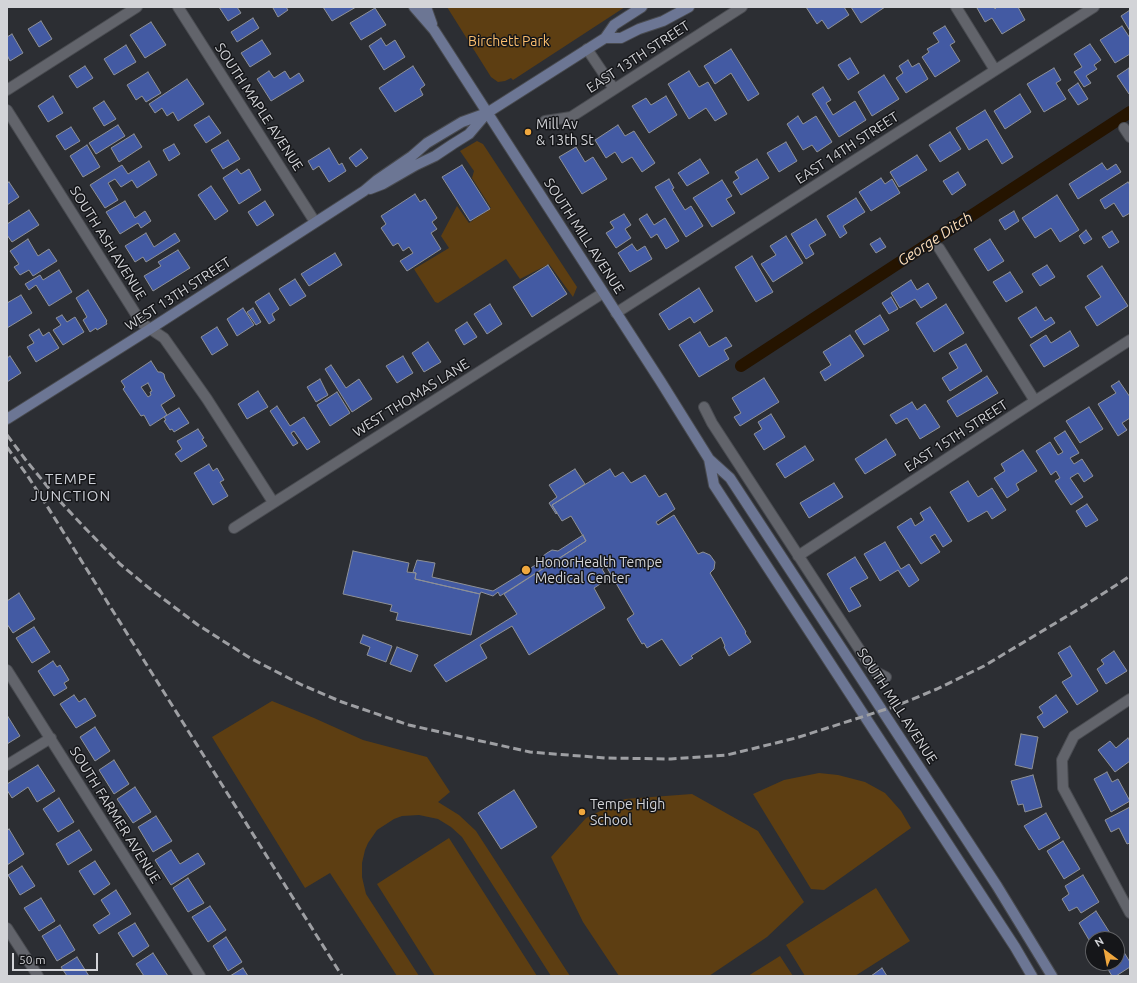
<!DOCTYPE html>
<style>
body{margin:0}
#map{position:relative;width:1137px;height:983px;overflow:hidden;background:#2c2e33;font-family:Ubuntu,sans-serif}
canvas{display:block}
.frame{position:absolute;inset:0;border:8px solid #d3d4d8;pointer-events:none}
.north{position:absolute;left:1085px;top:931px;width:40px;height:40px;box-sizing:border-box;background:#151619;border:1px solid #616265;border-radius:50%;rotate:328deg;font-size:11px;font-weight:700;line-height:16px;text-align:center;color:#d3d4d8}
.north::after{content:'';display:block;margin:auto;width:14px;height:18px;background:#efa73e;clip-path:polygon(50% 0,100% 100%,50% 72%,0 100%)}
.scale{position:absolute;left:12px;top:953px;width:86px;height:18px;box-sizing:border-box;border:2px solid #d3d4d8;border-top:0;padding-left:5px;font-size:12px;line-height:14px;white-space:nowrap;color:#d3d4d8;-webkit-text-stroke:3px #151619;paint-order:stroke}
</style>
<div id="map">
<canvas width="1137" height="983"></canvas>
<div class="frame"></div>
<div class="north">N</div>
<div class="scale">50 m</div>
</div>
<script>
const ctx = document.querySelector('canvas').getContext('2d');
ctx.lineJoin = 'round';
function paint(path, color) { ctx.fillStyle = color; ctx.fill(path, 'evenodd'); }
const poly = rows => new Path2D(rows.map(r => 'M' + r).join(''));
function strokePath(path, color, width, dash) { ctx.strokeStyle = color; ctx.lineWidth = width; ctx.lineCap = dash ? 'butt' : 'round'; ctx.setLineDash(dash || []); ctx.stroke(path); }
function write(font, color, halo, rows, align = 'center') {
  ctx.font = font + ' Ubuntu,sans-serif'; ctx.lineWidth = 3; ctx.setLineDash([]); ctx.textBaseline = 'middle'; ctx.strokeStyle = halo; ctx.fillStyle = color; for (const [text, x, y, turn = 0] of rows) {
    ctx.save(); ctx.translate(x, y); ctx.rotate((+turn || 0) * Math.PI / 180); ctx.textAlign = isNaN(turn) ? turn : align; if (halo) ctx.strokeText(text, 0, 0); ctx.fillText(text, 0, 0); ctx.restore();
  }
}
paint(poly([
 [447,7,625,7,513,80,511,78,505,81,498,82,491,77],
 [477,141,483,144,577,287,573,297,549,264,520,279,506,259,438,303,435,302,414,269,449,248,441,236,457,206,469,223,491,208,472,178,474,171,460,151],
 [272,701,314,718,363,740,427,757,450,792,438,802,459,815,476,831,570,976,551,976,462,837,451,827,438,819,419,815,402,816,394,819,377,830,368,843,365,850,362,863,362,877,366,894,419,976,397,976,330,873,305,888,212,737],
 [819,773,838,775,865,782,885,793,901,811,911,828,824,890,811,889,753,794,784,780],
 [692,794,758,831,804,902,767,937,709,976,619,976,583,922,551,857,586,818,625,799],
 [449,838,537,976,435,976,377,884],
 [876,888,910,941,855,976,805,976,786,945],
 [780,956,793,976,748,976]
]), '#5d3e12');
strokePath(poly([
 [741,366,1130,112]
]), '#251400', 12);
const building = poly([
 [219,7,237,7,241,13,228,21,219,7],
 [274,7,286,7,288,10,278,17,273,8,274,7],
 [323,7,356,7,332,21,323,7],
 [806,7,844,7,849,15,828,29,822,20,817,24,806,7],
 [851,7,885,7,861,23,851,7],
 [978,7,994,7,995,9,997,7,1018,7,1025,20,1002,34,992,18,985,22,977,8,978,7],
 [375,8,386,25,361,40,350,23,375,8],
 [1130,10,1130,31,1121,16,1130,10],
 [253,18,259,28,237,42,231,32,253,18],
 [41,21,52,39,39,47,28,29,41,21],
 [151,22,166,45,145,58,130,35,151,22],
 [945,26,955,42,950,45,960,61,935,77,922,57,929,52,927,49,939,42,933,33,945,26],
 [1122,26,1130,38,1130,54,1115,63,1100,40,1122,26],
 [12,34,23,53,10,61,7,55,7,37,12,34],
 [381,38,386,46,395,40,405,57,384,70,369,46,381,38],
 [262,40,271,54,250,67,241,53,262,40],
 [1090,44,1101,60,1094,65,1097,69,1086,76,1091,83,1084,87,1074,72,1082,67,1074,54,1090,44],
 [126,45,136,62,114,75,104,59,126,45],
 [731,49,759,94,748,101,731,73,715,84,704,66,731,49],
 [850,58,859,73,848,80,838,65,850,58],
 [908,60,912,67,919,63,928,79,906,93,896,78,903,73,899,66,908,60],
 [85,66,93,78,77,88,69,76,85,66],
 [413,66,425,85,420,89,423,95,395,112,379,88,413,66],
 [1054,68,1061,80,1056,83,1066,99,1044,112,1027,84,1054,68],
 [1129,68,1130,93,1129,94,1117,76,1129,68],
 [269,71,274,78,285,71,290,79,299,73,304,81,271,101,257,79,269,71],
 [689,71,699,87,708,82,727,114,715,121,706,108,689,119,668,84,689,71],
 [148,72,161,93,146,102,142,96,136,100,127,85,148,72],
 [884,75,899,99,872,116,858,92,884,75],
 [187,79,204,104,178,121,173,112,167,116,162,108,155,113,149,104,187,79],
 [1078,83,1088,99,1078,105,1068,90,1078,83],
 [823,87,831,100,826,103,833,115,855,101,866,120,839,137,812,94,823,87],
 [1020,94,1031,112,1005,129,994,111,1020,94],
 [53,96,63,113,48,122,38,106,53,96],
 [666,96,677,115,649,133,632,106,646,98,651,105,666,96],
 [104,101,116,119,104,126,93,108,104,101],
 [985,110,1013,157,1002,164,987,139,969,150,956,128,985,110],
 [209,116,221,133,206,143,194,125,209,116],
 [798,116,803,124,816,116,832,142,817,152,812,145,803,150,787,124,798,116],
 [118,125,125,136,96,154,89,143,118,125],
 [618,125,625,136,634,131,655,163,642,172,632,157,622,163,615,152,606,158,595,140,618,125],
 [71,127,80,141,65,150,56,136,71,127],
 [950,132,961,149,940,162,929,145,950,132],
 [134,134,142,147,119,162,111,148,134,134],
 [228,140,240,159,223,169,211,150,228,140],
 [786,142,797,161,779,172,767,153,786,142],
 [174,144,180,154,169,161,163,150,174,144],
 [87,145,100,167,83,177,70,156,87,145],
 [576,147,585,162,593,157,607,179,582,194,559,157,576,147],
 [329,148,339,165,342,163,346,171,329,182,319,166,313,170,308,161,329,148],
 [361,149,368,158,356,167,349,158,361,149],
 [917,155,927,170,899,187,890,172,917,155],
 [700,159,709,173,687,186,678,173,700,159],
 [757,159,769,178,741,195,733,182,739,178,735,172,757,159],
 [149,161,157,175,137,188,132,180,121,187,115,179,108,183,118,200,105,208,90,185,122,165,128,174,149,161],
 [1102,163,1107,170,1116,164,1121,172,1078,199,1069,184,1102,163],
 [462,165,490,209,470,221,442,177,462,165],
 [237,169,241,174,249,169,261,190,239,204,223,178,237,169],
 [958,172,966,185,952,195,943,181,958,172],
 [881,178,885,184,892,179,900,193,871,211,859,192,881,178],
 [669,179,674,188,672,189,685,210,691,206,703,226,686,237,655,187,669,179],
 [722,180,732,196,726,199,735,213,712,227,693,198,722,180],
 [9,182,19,197,7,205,7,183,9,182],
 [1128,182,1130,185,1130,213,1123,217,1114,203,1105,209,1100,200,1128,182],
 [211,186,228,211,215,220,198,195,211,186],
 [415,194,420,202,425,199,437,218,432,222,437,229,431,233,441,249,407,271,400,261,413,253,409,247,403,251,398,243,393,246,381,228,386,224,381,216,415,194],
 [1057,195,1079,230,1060,242,1051,228,1035,238,1022,218,1057,195],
 [856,198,865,212,843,226,847,233,840,238,827,216,856,198],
 [125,201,135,218,145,211,151,221,141,228,138,223,120,234,106,212,125,201],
 [265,201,274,215,257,226,248,212,265,201],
 [29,210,39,225,12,242,7,235,7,224,29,210],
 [1014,211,1019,221,1005,230,999,220,1014,211],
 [624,214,631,225,625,229,631,238,616,248,606,233,614,228,610,222,624,214],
 [647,214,654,225,665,218,679,241,666,249,657,234,651,238,639,219,647,214],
 [816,219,826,235,809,245,814,254,806,259,791,234,816,219],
 [1086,230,1092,239,1084,244,1079,236,1086,230],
 [1112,231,1119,242,1109,248,1102,237,1112,231],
 [146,233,154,247,175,233,180,241,146,262,143,257,135,262,125,246,146,233],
 [786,236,803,263,773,282,761,264,776,255,770,246,786,236],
 [880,238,886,247,876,253,870,244,880,238],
 [28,239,38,256,49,249,57,261,33,276,29,270,20,275,14,267,19,264,10,251,28,239],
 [990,239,1004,261,988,271,974,249,990,239],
 [632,244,637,251,645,246,652,259,630,272,618,253,632,244],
 [178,250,190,268,153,291,144,276,161,266,158,262,178,250],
 [335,253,342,265,309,286,301,274,335,253],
 [752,256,773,292,756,302,735,267,752,256],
 [548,265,567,294,532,317,513,287,548,265],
 [1047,265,1055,277,1040,286,1032,274,1047,265],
 [1102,266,1128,306,1097,326,1085,307,1101,297,1087,276,1102,266],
 [59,270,72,292,49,306,36,285,29,290,25,284,40,275,43,280,59,270],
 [1010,272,1023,292,1006,302,993,282,1010,272],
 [295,279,306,296,290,306,279,289,295,279],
 [911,280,917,290,928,283,937,298,921,308,915,299,900,308,891,293,911,280],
 [699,288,713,311,694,323,690,317,669,330,659,314,699,288],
 [88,290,107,321,106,322,107,324,97,330,96,328,90,332,83,320,87,317,76,298,88,290],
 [269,293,279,309,272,314,275,320,269,324,255,302,269,293],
 [21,295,32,313,7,328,7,303,21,295],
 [891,297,898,309,889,314,882,303,891,297],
 [490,304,502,324,487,334,474,314,490,304],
 [946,304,964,333,934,352,916,323,946,304],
 [1036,307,1045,321,1051,317,1055,323,1031,338,1018,318,1036,307],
 [243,308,254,325,237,336,227,319,243,308],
 [253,308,261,322,256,325,247,312,253,308],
 [62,315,67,322,75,317,84,332,63,345,53,330,61,325,56,318,62,315],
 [880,315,889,330,864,345,855,331,880,315],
 [467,322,477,337,464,345,455,330,467,322],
 [217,327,228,345,212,355,201,337,217,327],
 [39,329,43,336,49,332,59,348,36,362,27,347,34,343,29,335,39,329],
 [1070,331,1079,346,1044,367,1030,345,1046,335,1051,343,1070,331],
 [700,332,709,347,726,337,732,346,724,350,729,359,699,377,679,345,700,332],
 [850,335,864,356,825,381,820,372,831,365,823,352,850,335],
 [428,342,441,362,424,372,412,353,428,342],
 [966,344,982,371,950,391,942,378,958,368,949,353,966,344],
 [10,356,21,373,7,382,7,358,10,356],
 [403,356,413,373,397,383,386,366,403,356],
 [151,361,158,372,161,372,164,374,165,379,175,396,161,405,167,415,150,426,144,415,141,416,123,389,125,387,121,381,151,361],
 [148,383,152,391,150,392,151,395,148,397,141,387,148,383],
 [331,365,346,388,359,379,372,399,352,412,325,369,331,365],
 [987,376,998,393,957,417,947,401,987,376],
 [764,378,779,402,740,426,734,417,741,413,732,398,764,378],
 [320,379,328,395,316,402,307,387,320,379],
 [1119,381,1130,397,1130,418,1122,423,1127,430,1118,436,1098,404,1116,393,1111,386,1119,381],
 [258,391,268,407,247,419,238,404,258,391],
 [337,392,350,413,330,426,317,405,337,392],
 [912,402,917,410,925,404,940,427,920,439,907,418,896,424,890,415,912,402],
 [277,406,290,426,304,417,320,442,307,450,294,431,291,433,298,443,293,446,270,411,277,406],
 [1089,407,1103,429,1080,443,1066,421,1089,407],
 [179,408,189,423,174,432,172,429,170,430,164,421,166,420,164,417,179,408],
 [771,414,785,437,764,450,754,434,762,429,758,422,771,414],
 [198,429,204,438,202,439,207,446,181,462,175,454,182,449,177,441,198,429],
 [1065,431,1079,453,1070,458,1074,464,1082,459,1093,476,1084,482,1078,473,1070,478,1083,497,1071,505,1055,481,1060,478,1056,471,1051,475,1036,451,1050,442,1058,455,1063,452,1054,438,1065,431],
 [886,439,896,455,865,474,855,459,886,439],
 [805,446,814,460,785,478,776,464,805,446],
 [1023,450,1037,471,1016,484,1019,490,1007,498,994,478,1005,471,1001,464,1023,450],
 [209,464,213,471,217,468,224,480,220,482,228,496,213,505,194,473,209,464],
 [575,469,585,484,552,505,557,513,556,514,549,503,557,497,549,485,575,469],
 [610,469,615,477,623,472,631,483,645,475,659,497,666,493,675,509,656,522,658,525,674,515,698,554,703,552,710,555,715,562,714,569,710,573,746,632,745,633,751,642,729,656,724,647,725,646,721,637,691,656,693,658,680,666,662,639,647,648,644,643,642,644,627,619,634,614,606,566,602,569,608,579,594,588,605,608,529,655,512,626,480,645,487,658,446,682,434,665,517,614,504,594,586,541,571,516,562,521,552,505,610,469],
 [968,481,978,497,992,488,1006,510,992,519,987,511,968,522,950,492,968,481],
 [834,483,843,497,809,518,800,503,834,483],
 [1087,504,1098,520,1086,527,1076,511,1087,504],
 [930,507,952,541,943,547,935,534,930,537,940,552,921,564,897,527,911,518,915,526,924,520,920,513,930,507],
 [583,535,586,541,500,596,498,592,493,596,481,592,480,594,415,579,416,573,413,572,417,560,435,563,432,577,493,591,542,561,543,556,547,553,552,550,558,551,583,535],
 [885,542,901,569,909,564,919,580,909,587,898,570,880,581,864,554,885,542],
 [353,551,409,563,407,572,416,573,415,579,480,594,471,635,396,620,398,613,390,611,392,605,343,594,353,551],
 [855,557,868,578,850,588,861,606,849,612,827,574,855,557],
 [19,593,35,619,13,633,7,624,7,601,19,593],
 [34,627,50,652,32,663,16,638,34,627],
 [363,635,392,646,386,662,367,655,370,647,360,643,363,635],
 [1070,646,1098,691,1077,705,1062,682,1072,676,1058,653,1070,646],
 [397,647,418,655,411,672,390,664,397,647],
 [1114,651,1127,671,1106,684,1097,669,1104,664,1101,660,1114,651],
 [53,661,57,667,60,665,69,680,64,683,67,688,54,696,38,671,53,661],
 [74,695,79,702,85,698,96,716,76,728,60,704,74,695],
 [1056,695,1068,712,1044,728,1037,717,1043,713,1039,707,1056,695],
 [7,715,20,736,7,744,7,715],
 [95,727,110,751,95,761,80,737,95,727],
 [1021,734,1038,737,1032,769,1015,765,1021,734],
 [1128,738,1130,742,1130,761,1115,772,1098,750,1110,741,1116,748,1128,738],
 [114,760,129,784,114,794,99,770,114,760],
 [38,765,55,791,37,802,28,787,12,798,7,790,7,784,38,765],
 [1107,772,1112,782,1118,779,1130,801,1111,812,1094,779,1107,772],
 [1033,775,1042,807,1025,812,1023,804,1018,805,1011,781,1033,775],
 [135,787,151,812,133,823,117,799,135,787],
 [514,790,537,827,501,849,478,813,514,790],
 [59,798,74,822,58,832,43,809,59,798],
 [1130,807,1130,843,1127,844,1119,828,1111,832,1105,820,1130,807],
 [1046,813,1060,838,1039,850,1024,826,1046,813],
 [156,816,172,841,153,852,138,827,156,816],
 [9,829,24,854,7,865,7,831,9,829],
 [79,830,92,850,68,865,56,844,79,830],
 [1063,841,1080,869,1064,879,1047,851,1063,841],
 [171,850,180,864,198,853,205,864,171,885,155,860,171,850],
 [95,861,110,884,94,895,79,871,95,861],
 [22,866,35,886,20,895,8,875,22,866],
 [1083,875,1099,902,1081,913,1077,907,1069,911,1062,899,1069,894,1065,886,1083,875],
 [188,878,204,903,188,912,173,888,188,878],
 [116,890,131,914,99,934,93,925,110,914,101,900,116,890],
 [41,898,55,921,39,931,24,908,41,898],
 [210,906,226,930,208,942,192,917,210,906],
 [1096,911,1110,933,1101,939,1093,939,1092,945,1079,923,1096,911],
 [135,923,149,946,133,957,118,933,135,923],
 [60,925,75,950,57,961,42,936,60,925],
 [226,937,242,962,228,971,213,946,226,937],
 [1117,941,1130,962,1130,967,1116,976,1112,976,1106,966,1101,969,1097,963,1117,963,1117,941],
 [153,953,168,976,144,976,136,964,153,953],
 [77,957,89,976,67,976,61,967,77,957],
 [243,968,248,976,230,976,243,968],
 [882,968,887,976,871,976,882,968]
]);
paint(building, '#435aa3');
strokePath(building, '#8e9197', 1);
const street = poly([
 [178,7,315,222],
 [956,7,995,70],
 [587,49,614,89],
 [7,90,137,7],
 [7,110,137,316,143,324,164,338,207,399,273,502],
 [545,121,571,117,742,7],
 [1124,128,1130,137],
 [939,248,1035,401],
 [616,313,1094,7],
 [704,407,712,423,867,661,876,672,886,677],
 [234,528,603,293],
 [798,556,1035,401,1130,340],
 [7,670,200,976],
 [1130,699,1074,736,1062,760,1063,788,1130,913],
 [7,765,51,738],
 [7,928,38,976]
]);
const secondary = poly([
 [414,7,434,30,661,382,709,459,730,478,997,886,1052,976],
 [426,7,432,24],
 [605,38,621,38,639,29,663,21,689,7],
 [370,189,383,184,416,165,435,156,453,144,469,134,486,114],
 [7,419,150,329,364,191,377,180,412,156,427,143,462,122,487,113,605,38,614,25,642,7],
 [709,459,714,485,1015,947,1032,976]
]);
strokePath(street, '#494b50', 12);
strokePath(secondary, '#494b50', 12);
strokePath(street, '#62646b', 10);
strokePath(secondary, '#6c7694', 10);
strokePath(poly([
 [7,435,25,459,56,497,84,527,120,564,149,588,198,625,250,658,302,685,342,702,409,725,530,752,605,758,671,759,727,755,796,738,896,706,937,689,984,666,1084,606,1130,576],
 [7,447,27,475,47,506,342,976]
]), '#9e9fa3', 3, [8, 4]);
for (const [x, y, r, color] of [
 [528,132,4,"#efa73e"],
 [526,570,5,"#efa73e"],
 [582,812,4,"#efa73e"]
]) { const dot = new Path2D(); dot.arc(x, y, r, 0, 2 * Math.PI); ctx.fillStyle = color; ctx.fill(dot); strokePath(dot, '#151619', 1.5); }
write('14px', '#fbbe6e', '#151619', [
 ["Birchett Park",509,41]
]);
write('14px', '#d3d4d8', '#151619', [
 ["EAST 13TH STREET",638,57,-33],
 ["SOUTH MAPLE AVENUE",259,107,57],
 ["EAST 14TH STREET",847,148,-33],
 ["SOUTH MILL AVENUE",584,236,57],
 ["SOUTH ASH AVENUE",108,243,58],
 ["WEST 13TH STREET",178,294,-33],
 ["WEST THOMAS LANE",411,398,-32],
 ["EAST 15TH STREET",956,436,-33],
 ["SOUTH MILL AVENUE",897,706,57],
 ["SOUTH FARMER AVENUE",115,815,58]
]);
write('14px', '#d3d4d8', '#151619', [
 ["Mill Av",536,124],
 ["& 13th St",536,140],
 ["HonorHealth Tempe",535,562],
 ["Medical Center",535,578],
 ["Tempe High",590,804],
 ["School",590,820]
], 'left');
write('italic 15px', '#fcddb8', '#151619', [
 ["George Ditch",935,239,-33]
]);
ctx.letterSpacing = '1px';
write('15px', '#ced1d8', '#151619', [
 ["TEMPE",71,479],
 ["JUNCTION",71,496]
]);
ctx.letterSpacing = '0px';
</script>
